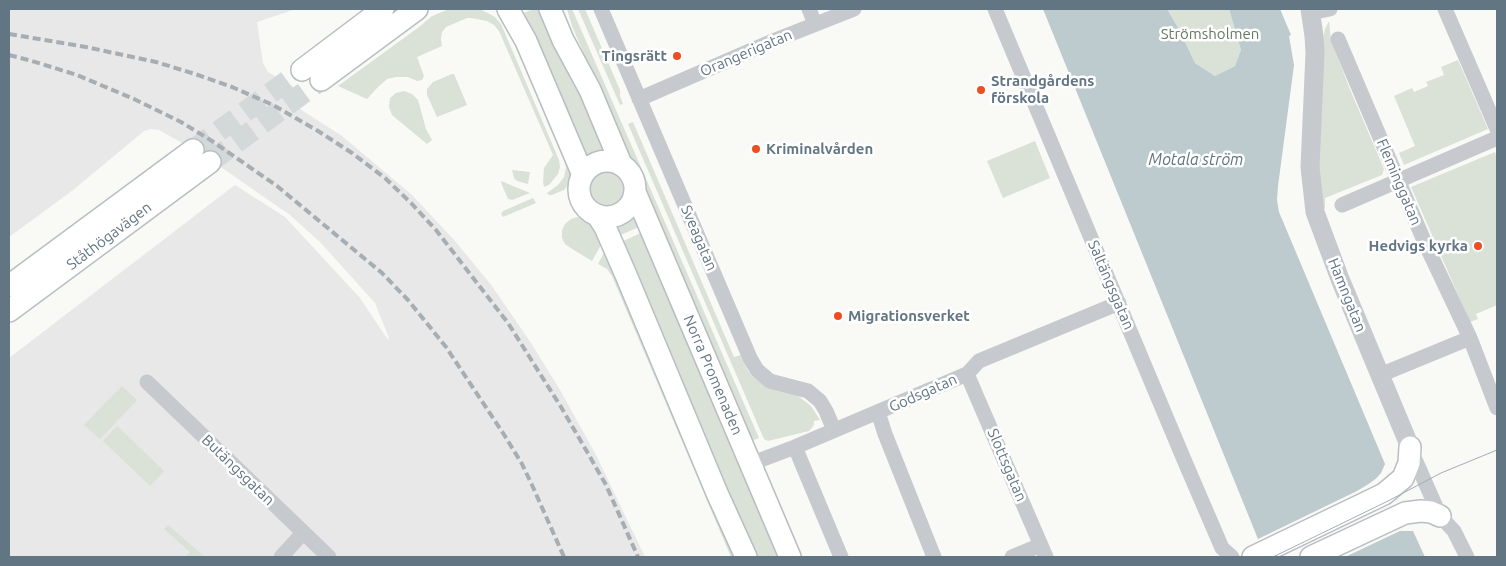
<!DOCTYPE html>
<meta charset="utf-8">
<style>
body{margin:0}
#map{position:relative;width:1506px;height:566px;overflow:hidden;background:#f9f9f6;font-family:Ubuntu,sans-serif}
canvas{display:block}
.frame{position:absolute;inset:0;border:10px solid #627583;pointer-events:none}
</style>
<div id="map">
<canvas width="1506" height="566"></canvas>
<div class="frame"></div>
</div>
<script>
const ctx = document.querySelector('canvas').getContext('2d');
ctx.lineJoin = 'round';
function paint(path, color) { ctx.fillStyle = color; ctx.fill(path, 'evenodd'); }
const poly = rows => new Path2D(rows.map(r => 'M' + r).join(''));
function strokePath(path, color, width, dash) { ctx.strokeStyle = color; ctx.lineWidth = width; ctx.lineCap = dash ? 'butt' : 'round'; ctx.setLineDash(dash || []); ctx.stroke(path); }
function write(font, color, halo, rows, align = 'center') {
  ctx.font = font + ' Ubuntu,sans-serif'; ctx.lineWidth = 5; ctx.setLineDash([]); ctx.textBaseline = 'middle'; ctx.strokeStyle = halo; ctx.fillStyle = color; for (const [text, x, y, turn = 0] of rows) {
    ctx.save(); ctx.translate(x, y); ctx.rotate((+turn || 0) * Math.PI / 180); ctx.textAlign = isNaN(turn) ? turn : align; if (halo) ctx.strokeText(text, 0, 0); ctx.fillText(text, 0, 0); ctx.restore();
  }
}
paint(poly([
 [9,9,296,9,257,22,263,63,268,72,294,87,288,97,303,111,342,136,412,195,455,241,492,286,531,343,560,390,596,455,645,557,9,557,9,358,235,185,285,217,360,298,388,340,389,338,375,303,320,242,290,215,202,154,159,130,151,129,144,131,73,190,9,237]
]), '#e7e8e7');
paint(poly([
 [449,9,480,9,495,17,501,24,559,160,560,167,558,174,549,185,544,187,543,182,544,168,553,155,499,31,494,25,487,21,471,18,467,18,446,27,442,32,441,39,442,46,417,57,424,76,422,80,417,81,408,77,396,77,387,79,377,88,367,99,338,86,419,27,432,16],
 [533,9,547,9,609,153,595,154,585,160,517,16],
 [567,9,572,9,759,438,754,440,750,437,745,429,572,26],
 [578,9,585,9,620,90,620,96,623,104,620,105],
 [1167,9,1229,9,1241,50,1235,66,1215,76,1195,63,1180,31],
 [1329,21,1331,40,1349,87,1384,169,1382,175,1325,198,1325,209,1323,208,1318,170,1323,40,1325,29],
 [1458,60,1488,129,1404,165,1399,153,1415,146,1394,96,1412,88,1414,92,1428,86,1426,82,1444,75,1441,67],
 [452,74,454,74,467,105,437,117,427,95,427,89,433,82],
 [404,91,412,94,418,100,426,129,432,140,427,144,392,115,389,107,390,98,396,93],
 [633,122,734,357,741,355,747,369,752,376,759,381,798,396,811,406,820,420,814,421,814,425,809,431,768,441,764,439,628,124],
 [1035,141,1050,178,1003,198,987,161],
 [561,147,572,175,569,184,564,190,552,195,549,195,547,193,558,185,564,177,566,168,565,161],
 [1495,152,1497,158,1497,305,1476,314,1478,319,1470,322,1411,187],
 '588 188a20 20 0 1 1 40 0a20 20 0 1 1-40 0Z',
 [512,170,530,172,528,184,517,181,514,178],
 [501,181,530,193,512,200,508,199,502,185],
 [533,198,536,203,503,217,501,214,503,211],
 [634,213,641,226,614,238,613,223,625,220],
 [577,217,590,220,606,241,601,245,592,261,569,247,565,244,562,238,562,230,565,224,571,219],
 [643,232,780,557,751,557,617,244],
 [605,251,742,557,731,557,612,276,607,269,598,264],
 [122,386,137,400,100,439,84,425],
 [117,426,164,471,150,486,103,441],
 [168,525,205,557,185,557,190,552,164,529]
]), '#dae1d7');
paint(poly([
 [1043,9,1167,9,1180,31,1195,63,1215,76,1235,66,1241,50,1229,9,1280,9,1291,35,1289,36,1294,65,1278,186,1277,200,1279,212,1385,464,1381,473,1374,481,1399,531,1413,531,1425,557,1267,557,1258,539]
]), '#bdcace');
paint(poly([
 [1377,478,1400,529,1402,530,1345,557,1264,557,1256,540,1357,491,1367,485]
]), '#f9f9f6');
strokePath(poly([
 [193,150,302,70],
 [210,162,321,80]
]), '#d3d8d9', 21, [21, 11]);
const secondary = poly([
 [508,9,526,41,583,175],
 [550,9,563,40,590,90,621,164],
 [302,70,383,9],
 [321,80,417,9],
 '579 189a28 28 0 1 1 56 0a28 28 0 1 1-56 0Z',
 [635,192,790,557],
 [598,216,605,227,626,275,717,493,746,557],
 [9,286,193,150],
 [9,311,210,162],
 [1253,557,1384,494,1403,478,1409,463,1410,447],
 [1311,557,1405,513,1421,511,1431,512,1440,516]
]);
strokePath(secondary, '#b8bec2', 24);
strokePath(poly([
 [601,9,750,358,757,370,770,381,808,391,820,401,826,411,834,430],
 [809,9,815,24],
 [995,9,1185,462,1222,548,1232,557],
 [1445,9,1497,129],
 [1310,13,1330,9],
 [1338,39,1425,243,1470,338,1497,408],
 [639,99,773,41,854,9],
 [1342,205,1497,138],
 [967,374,1046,557],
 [1380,375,1470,338],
 [147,382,329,557],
 [878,412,885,434,934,557],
 [795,447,841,557],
 [1410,448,1440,516,1454,531,1467,557],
 [750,464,795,447,967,374,979,361,1119,303],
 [281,557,303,533],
 [1012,557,1041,545]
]), '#c6cace', 15);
strokePath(poly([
 [1310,9,1314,36,1315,53,1310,167,1315,212,1340,279,1410,447]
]), '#c6cace', 19);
strokePath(secondary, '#fff', 21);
strokePath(poly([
 [1273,557,1388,501,1441,473,1497,450]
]), '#a6adb3', 1);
strokePath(poly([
 [9,34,86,47,156,62,195,74,232,87,273,105,318,131,352,153,385,178,411,203,436,230,508,323,561,407,586,450,606,485,638,557],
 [9,55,32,61,77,75,134,99,181,122,212,141,277,186,382,273,408,300,446,347,503,433,522,464,532,485,564,557]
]), '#a6adb3', 4, [8, 4]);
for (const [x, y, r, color] of [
 [677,56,5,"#ee4d20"],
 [981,90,5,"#ee4d20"],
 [756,149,5,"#ee4d20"],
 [1478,246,5,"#ee4d20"],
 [838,316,5,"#ee4d20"]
]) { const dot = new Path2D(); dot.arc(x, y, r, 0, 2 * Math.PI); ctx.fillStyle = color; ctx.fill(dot); strokePath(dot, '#fff', 2); }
write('15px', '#667a61', '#fff', [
 ["Strömsholmen",1210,34]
]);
write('15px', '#627583', '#fff', [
 ["Orangerigatan",746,53,-23],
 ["Fleminggatan",1399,182,67],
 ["Ståthögavägen",109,236,-37],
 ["Sveagatan",699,238,67],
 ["Saltängsgatan",1111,285,67],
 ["Hamngatan",1347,295,68],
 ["Norra Promenaden",713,375,67],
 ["Godsgatan",923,393,-24],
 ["Slottsgatan",1007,465,67],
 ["Butängsgatan",238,470,44]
]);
write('bold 15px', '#627583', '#fff', [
 ["Tingsrätt",667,56,"right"],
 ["Strandgårdens",991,81],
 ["förskola",991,98],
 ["Kriminalvården",766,149],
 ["Hedvigs kyrka",1468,246,"right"],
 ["Migrationsverket",848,316]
], 'left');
write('italic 16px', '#5d757d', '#fff', [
 ["Motala ström",1196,160]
]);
</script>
